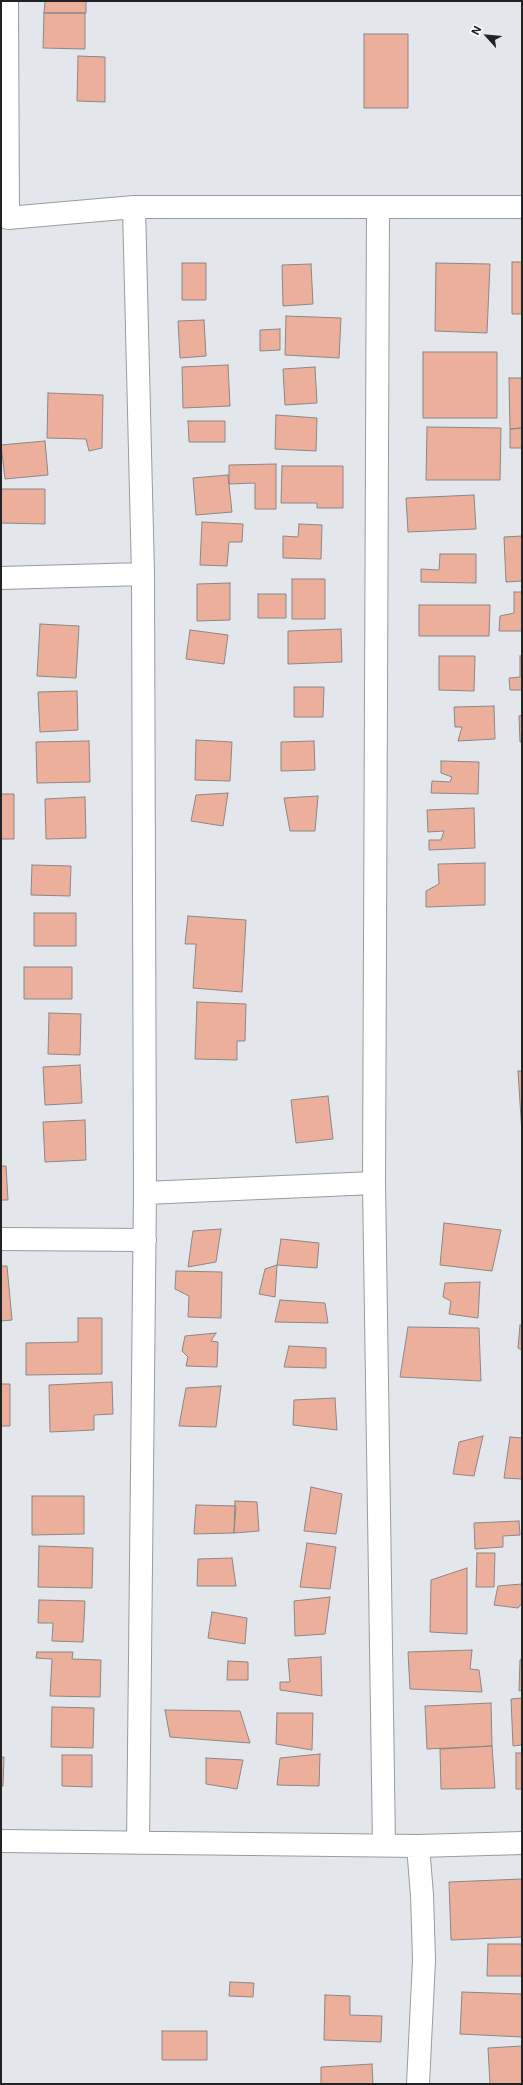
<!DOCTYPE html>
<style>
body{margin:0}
#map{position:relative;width:523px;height:2085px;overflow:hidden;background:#e3e7eb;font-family:Inter,sans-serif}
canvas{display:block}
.frame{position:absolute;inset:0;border:2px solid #212223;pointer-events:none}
.north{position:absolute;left:467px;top:16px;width:40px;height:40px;-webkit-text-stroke:3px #fff;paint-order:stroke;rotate:297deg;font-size:11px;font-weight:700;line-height:16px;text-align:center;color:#212223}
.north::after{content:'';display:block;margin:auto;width:14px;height:18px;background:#212223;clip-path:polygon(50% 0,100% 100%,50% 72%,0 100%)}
</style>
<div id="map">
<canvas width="523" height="2085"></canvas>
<div class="frame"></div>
<div class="north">N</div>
</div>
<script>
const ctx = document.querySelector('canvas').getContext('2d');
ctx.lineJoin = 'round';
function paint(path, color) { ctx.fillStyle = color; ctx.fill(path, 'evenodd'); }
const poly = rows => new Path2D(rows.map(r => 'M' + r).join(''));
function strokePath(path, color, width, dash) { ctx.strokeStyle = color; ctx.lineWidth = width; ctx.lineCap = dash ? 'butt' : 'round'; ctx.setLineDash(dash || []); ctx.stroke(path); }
const building = poly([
 [45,1,86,1,86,13,44,13,45,1],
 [44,13,85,13,85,49,43,48,44,13],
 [364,34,408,34,408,108,364,108,364,34],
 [78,56,105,57,105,102,77,101,78,56],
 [512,262,522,262,522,314,512,314,512,262],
 [182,263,206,263,206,300,182,300,182,263],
 [436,263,490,264,487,333,435,331,436,263],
 [311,264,313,304,283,306,282,265,311,264],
 [286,316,341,318,339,358,285,355,286,316],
 [204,320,206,356,180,358,178,321,204,320],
 [280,329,280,350,260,351,260,330,280,329],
 [423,352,497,352,497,418,423,418,423,352],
 [228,365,230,406,183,408,182,367,228,365],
 [315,367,317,403,285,405,283,369,315,367],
 [509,378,522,378,522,428,510,429,509,378],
 [48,393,103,395,102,448,89,451,86,439,47,438,48,393],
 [276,415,317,418,316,451,275,449,276,415],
 [188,421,225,421,225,442,189,442,188,421],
 [427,427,501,428,500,480,426,480,427,427],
 [522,428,522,448,510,448,510,429,522,428],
 [45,441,48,475,5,479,1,445,45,441],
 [276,464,276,509,255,509,255,483,229,484,229,465,276,464],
 [282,466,343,466,343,508,317,508,317,503,281,503,282,466],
 [228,475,232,512,196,515,193,478,228,475],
 [1,489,45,489,45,524,1,523,1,489],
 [474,495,476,529,408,532,406,498,474,495],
 [202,522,243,524,242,542,229,542,227,566,200,565,202,522],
 [299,524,322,525,321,559,283,558,283,536,298,537,299,524],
 [522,536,522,581,506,582,504,537,522,536],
 [440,554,476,554,476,583,421,582,421,569,439,570,440,554],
 [292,579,325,579,325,619,292,619,292,579],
 [230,583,230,620,197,621,197,584,230,583],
 [514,592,522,592,522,631,499,631,500,616,514,613,514,592],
 [258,594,286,594,286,618,258,618,258,594],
 [419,605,490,605,489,636,419,636,419,605],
 [40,624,79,626,76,678,37,676,40,624],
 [341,629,342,662,288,664,288,631,341,629],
 [190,630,228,635,224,664,186,659,190,630],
 [439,656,475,656,474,691,439,690,439,656],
 [520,656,522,656,522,690,510,690,509,678,520,677,520,656],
 [294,687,324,687,323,717,294,717,294,687],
 [77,691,78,730,40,732,38,692,77,691],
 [494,706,495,739,458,741,462,727,455,727,454,707,494,706],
 [522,715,522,742,520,742,519,716,522,715],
 [196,740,232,742,230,781,195,780,196,740],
 [89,741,90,782,37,783,36,742,89,741],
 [314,741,315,770,281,771,281,742,314,741],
 [441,761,479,762,478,794,431,793,432,781,450,782,452,777,441,773,441,761],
 [228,793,223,826,191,821,196,795,228,793],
 [1,794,14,794,14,839,1,839,1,794],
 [318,796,315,831,290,831,284,798,318,796],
 [85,797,86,838,46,839,45,799,85,797],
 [474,808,475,848,429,850,429,840,441,840,444,831,428,832,427,810,474,808],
 [485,863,485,905,426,907,426,891,439,884,438,864,485,863],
 [32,865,71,866,70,896,31,895,32,865],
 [34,913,76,913,76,946,34,946,34,913],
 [188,916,246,920,242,992,193,988,196,944,185,944,188,916],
 [24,967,72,967,72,999,24,999,24,967],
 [197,1002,246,1004,245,1041,237,1041,237,1060,195,1059,197,1002],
 [49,1013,81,1014,80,1055,48,1054,49,1013],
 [80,1065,82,1103,45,1105,43,1067,80,1065],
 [518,1071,522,1071,522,1134,518,1071],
 [328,1096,333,1139,296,1143,291,1100,328,1096],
 [85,1120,86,1160,45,1162,43,1122,85,1120],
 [1,1166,6,1166,8,1200,1,1200,1,1166],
 [444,1223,501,1230,492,1271,440,1265,444,1223],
 [221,1229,216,1262,188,1267,193,1231,221,1229],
 [281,1239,319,1243,317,1268,277,1265,281,1239],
 [277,1265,275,1297,259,1294,265,1269,277,1265],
 [1,1266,7,1266,12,1320,1,1321,1,1266],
 [176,1271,222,1272,221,1318,188,1317,189,1296,175,1289,176,1271],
 [480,1282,478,1318,449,1314,451,1301,443,1297,445,1283,480,1282],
 [280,1300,325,1303,328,1323,275,1322,280,1300],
 [78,1318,102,1318,102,1374,26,1375,26,1343,78,1342,78,1318],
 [520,1325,522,1326,522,1350,518,1348,520,1325],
 [408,1327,479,1328,481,1381,400,1377,408,1327],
 [216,1333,211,1341,218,1342,217,1367,186,1366,188,1357,182,1351,185,1336,216,1333],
 [289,1346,326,1348,326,1368,284,1367,289,1346],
 [112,1382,113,1414,94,1415,94,1430,50,1432,49,1385,112,1382],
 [1,1384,10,1384,10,1426,1,1426,1,1384],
 [221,1386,216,1427,179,1426,186,1388,221,1386],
 [335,1398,337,1430,293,1425,294,1400,335,1398],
 [483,1436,474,1476,453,1474,459,1442,483,1436],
 [510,1437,522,1438,522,1479,504,1478,510,1437],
 [311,1487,342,1494,336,1534,304,1531,311,1487],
 [32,1496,84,1496,84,1534,32,1535,32,1496],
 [235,1501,257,1502,259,1531,234,1533,235,1501],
 [196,1505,236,1506,234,1533,194,1534,196,1505],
 [519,1521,520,1535,503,1536,503,1547,475,1549,474,1523,519,1521],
 [307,1543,336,1547,330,1589,300,1587,307,1543],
 [39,1546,93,1548,92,1588,38,1587,39,1546],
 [477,1553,495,1553,494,1587,476,1587,477,1553],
 [232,1558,236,1586,197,1586,198,1559,232,1558],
 [467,1568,467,1634,430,1632,431,1580,467,1568],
 [522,1584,522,1603,518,1608,494,1605,498,1586,522,1584],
 [330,1597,325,1634,295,1636,294,1601,330,1597],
 [39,1600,85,1601,83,1642,52,1641,53,1623,38,1623,39,1600],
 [212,1612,247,1618,245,1644,208,1638,212,1612],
 [472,1650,470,1669,479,1670,482,1692,410,1689,408,1652,472,1650],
 [37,1652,73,1652,72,1659,101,1660,100,1697,50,1696,52,1659,36,1658,37,1652],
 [321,1657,322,1696,280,1690,280,1682,290,1682,288,1659,321,1657],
 [522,1659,522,1690,519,1691,520,1660,522,1659],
 [228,1661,248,1662,248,1680,227,1680,228,1661],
 [522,1698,522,1745,513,1746,511,1699,522,1698],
 [491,1703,492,1746,427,1749,425,1706,491,1703],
 [52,1707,94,1708,93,1748,51,1747,52,1707],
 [165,1710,240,1711,250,1743,170,1737,165,1710],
 [277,1713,313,1713,312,1750,276,1744,277,1713],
 [492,1746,495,1788,441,1789,440,1749,492,1746],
 [516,1753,522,1753,522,1789,516,1789,516,1753],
 [320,1754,319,1786,277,1785,280,1758,320,1754],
 [62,1755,92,1755,92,1787,62,1786,62,1755],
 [1,1757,4,1757,3,1786,1,1786,1,1757],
 [206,1758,243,1760,237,1789,206,1784,206,1758],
 [522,1879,522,1937,451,1940,449,1882,522,1879],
 [488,1944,522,1944,522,1976,487,1976,488,1944],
 [230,1982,254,1983,253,1997,229,1996,230,1982],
 [462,1992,522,1994,522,2037,460,2034,462,1992],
 [325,1995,350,1996,350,2015,382,2016,381,2042,324,2040,325,1995],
 [162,2031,207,2031,207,2060,162,2060,162,2031],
 [522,2046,522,2084,490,2084,488,2048,522,2046],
 [372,2064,373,2084,321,2084,321,2067,372,2064]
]);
paint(building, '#ebaf9b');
strokePath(building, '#8c8785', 1);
const minor = poly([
 [7,1,8,218,134,207,143,574,145,1193,138,1843],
 [134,207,522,207],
 [378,207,374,1183,384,1845],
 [1,578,143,574],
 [145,1193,374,1183],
 [1,1239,145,1240],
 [1,1841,418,1846,522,1843],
 [418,1846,422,1895,424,1960,418,2084]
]);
strokePath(minor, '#989b9f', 24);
strokePath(minor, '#fff', 22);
</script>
